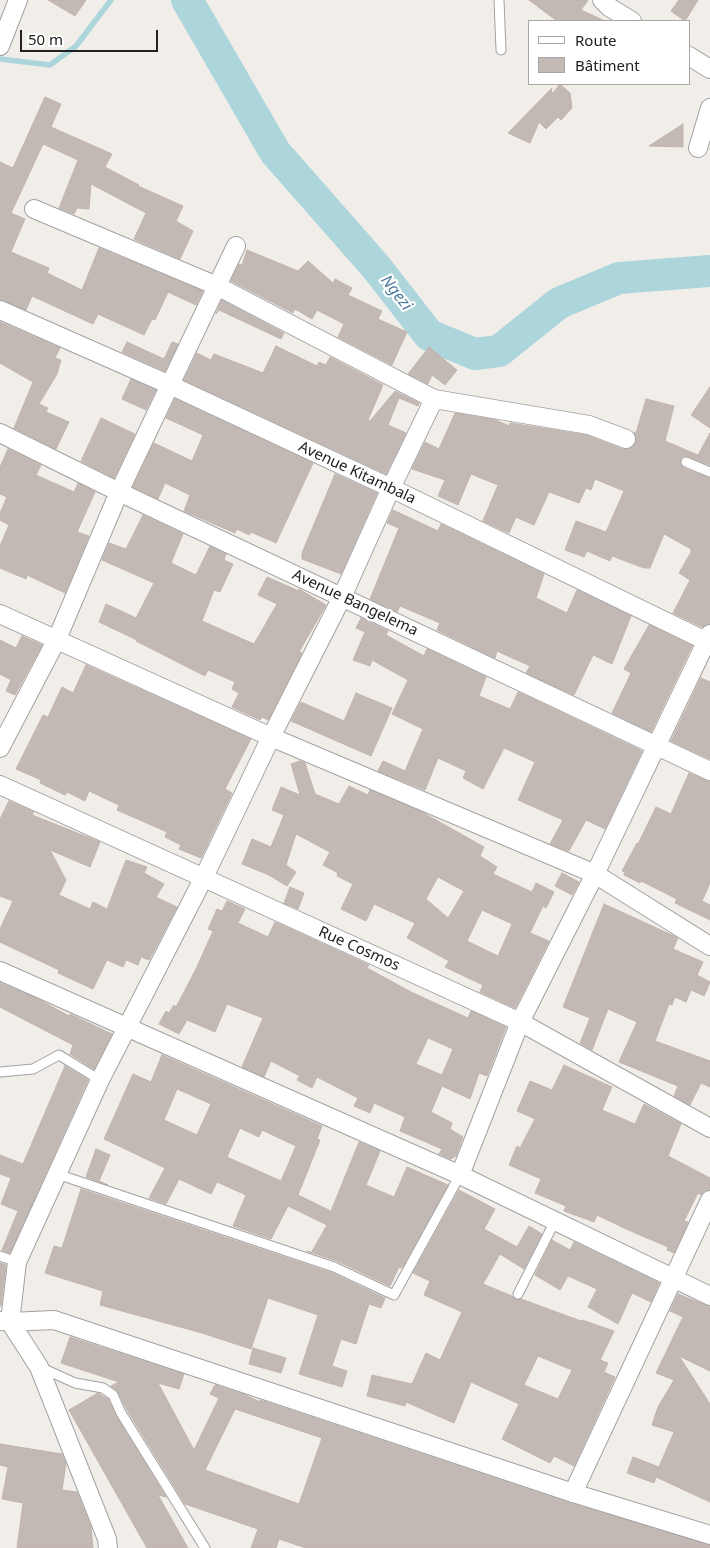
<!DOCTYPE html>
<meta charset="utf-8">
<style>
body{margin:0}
#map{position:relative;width:710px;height:1548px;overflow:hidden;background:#f1eee9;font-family:"Noto Sans",sans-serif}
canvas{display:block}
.legend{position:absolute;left:528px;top:20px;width:162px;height:65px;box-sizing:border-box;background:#fff;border:1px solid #a6a6a6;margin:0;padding:6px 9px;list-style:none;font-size:15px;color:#212121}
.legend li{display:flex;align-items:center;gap:10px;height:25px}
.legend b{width:25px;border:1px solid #a6a6a6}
.scale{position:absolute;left:20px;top:30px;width:138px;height:22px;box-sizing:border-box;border:2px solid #212121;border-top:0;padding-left:6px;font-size:15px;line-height:18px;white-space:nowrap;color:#212121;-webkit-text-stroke:4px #fff;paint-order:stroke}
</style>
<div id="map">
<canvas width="710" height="1548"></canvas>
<ul class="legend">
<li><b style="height:6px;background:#fff"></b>Route</li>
<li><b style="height:14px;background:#c2b9b5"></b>Bâtiment</li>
</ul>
<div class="scale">50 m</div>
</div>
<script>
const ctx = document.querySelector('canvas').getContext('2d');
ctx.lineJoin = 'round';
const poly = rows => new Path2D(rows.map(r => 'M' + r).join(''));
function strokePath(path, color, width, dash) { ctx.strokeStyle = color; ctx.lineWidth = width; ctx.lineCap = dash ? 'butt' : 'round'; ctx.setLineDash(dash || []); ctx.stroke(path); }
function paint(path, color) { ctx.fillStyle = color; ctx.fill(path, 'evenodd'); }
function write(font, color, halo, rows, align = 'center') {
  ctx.font = font + ' "Noto Sans",sans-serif'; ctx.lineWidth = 4.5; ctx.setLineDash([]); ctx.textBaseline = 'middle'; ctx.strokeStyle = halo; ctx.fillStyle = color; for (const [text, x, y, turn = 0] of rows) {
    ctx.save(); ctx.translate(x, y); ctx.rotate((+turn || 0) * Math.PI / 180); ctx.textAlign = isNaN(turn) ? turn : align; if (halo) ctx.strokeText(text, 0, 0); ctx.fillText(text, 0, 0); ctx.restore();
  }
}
strokePath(poly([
 [0,59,50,65,76,46,111,0]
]), '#acd5dc', 5.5);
strokePath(poly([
 [187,0,275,152,376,267,429,335,475,354,499,351,559,303,619,278,710,271]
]), '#acd5dc', 32);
const building = poly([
 [48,0,86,0,75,16,48,0],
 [529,0,588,0,581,10,605,21,557,21,529,0],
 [679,0,698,0,685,21,671,11,679,0],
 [560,84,570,93,572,108,561,120,558,117,546,129,539,122,530,143,508,133,552,88,551,92,553,93,560,84],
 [45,97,61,104,51,127,112,154,105,167,139,185,138,186,183,206,176,221,193,231,180,259,134,239,146,213,91,184,89,209,77,208,74,214,59,208,78,160,43,144,11,213,25,219,11,252,49,268,47,273,82,290,99,248,203,291,196,305,168,292,155,320,152,319,144,335,98,314,93,324,32,296,26,310,0,300,0,162,13,168,45,97],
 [683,124,683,147,649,146,683,124],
 [247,250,298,271,308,261,333,283,335,279,352,288,348,295,382,311,378,319,407,332,392,365,338,337,344,324,317,310,312,319,295,309,293,313,231,281,239,264,242,265,247,250],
 [222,300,284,333,281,339,219,310,216,314,222,300],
 [0,322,60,348,55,358,61,360,57,374,39,404,48,408,46,412,69,422,56,449,14,428,33,382,0,363,0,322],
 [127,342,164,359,172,342,178,344,165,371,122,352,127,342],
 [276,346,317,366,319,362,326,365,330,357,383,385,368,420,370,421,395,391,419,403,418,406,399,398,388,425,406,433,386,474,184,380,197,353,211,360,214,354,263,373,276,346],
 [429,347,457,370,445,385,432,375,428,384,408,374,429,347],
 [131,379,156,390,146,410,122,399,131,379],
 [710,387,710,428,691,415,710,387],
 [175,399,313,463,276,543,251,532,249,535,237,529,235,533,184,511,190,495,165,483,158,499,133,487,154,443,192,461,203,435,166,418,175,399],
 [646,399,674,406,665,441,698,455,710,433,710,465,686,456,682,457,680,462,684,468,710,478,710,624,702,627,673,613,690,580,679,573,691,552,691,549,664,534,650,568,644,568,612,556,610,561,587,551,584,557,565,550,576,521,606,532,624,491,595,479,591,490,586,488,579,503,549,492,534,525,516,517,509,533,483,521,498,485,471,474,458,505,438,496,445,480,412,469,425,442,439,449,455,413,496,420,509,426,510,423,586,435,622,449,628,449,633,447,636,442,636,437,634,432,636,433,646,399],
 [101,418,135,434,114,478,81,461,101,418],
 [8,449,41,465,36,475,74,492,78,483,95,492,77,532,89,536,65,593,27,575,26,579,0,568,0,546,9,525,0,520,0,513,7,497,0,494,0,467,8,449],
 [335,474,377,493,341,574,302,559,302,553,335,474],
 [393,510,438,531,441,524,544,574,536,598,567,613,577,590,631,616,612,664,593,655,574,695,526,673,530,666,497,651,495,658,437,630,440,623,400,606,397,612,370,599,399,528,387,523,393,510],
 [143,515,183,534,171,563,196,575,210,546,226,554,224,560,233,564,220,592,214,590,202,621,254,644,277,604,258,595,267,577,299,591,299,589,326,605,299,652,302,653,268,720,262,717,260,720,232,707,239,693,232,689,235,682,208,670,205,676,136,641,137,640,99,622,106,604,136,618,154,583,102,560,109,543,126,549,143,515],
 [361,618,388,631,386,635,424,656,427,649,486,677,479,696,510,709,518,692,642,751,605,829,586,820,569,851,550,844,563,820,518,800,535,762,504,748,483,789,463,778,466,771,438,758,425,790,378,771,383,761,405,771,423,729,392,714,408,680,372,660,370,666,353,660,365,632,356,628,361,618],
 [649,625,692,646,651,732,612,713,631,673,624,669,649,625],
 [22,636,42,645,15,695,6,691,11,680,0,674,0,640,16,648,22,636],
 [86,665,251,739,225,789,232,793,201,858,179,849,181,845,165,837,167,832,117,810,119,805,89,791,85,801,67,792,65,795,40,783,41,780,16,769,43,715,48,717,62,687,73,693,86,665],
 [701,678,710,682,710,759,671,741,701,678],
 [356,693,392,708,371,756,291,721,301,702,344,721,356,693],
 [300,761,305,763,315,794,339,804,349,786,368,795,370,790,422,812,484,847,480,856,497,867,493,874,532,892,536,883,554,892,546,908,543,906,530,933,549,941,515,1008,480,992,483,985,445,967,449,961,407,938,415,923,374,904,366,921,341,909,353,884,337,876,338,873,323,865,330,852,296,834,286,865,296,872,287,886,269,875,242,864,252,839,271,847,284,815,272,810,281,787,300,795,291,764,300,761],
 [438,877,464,891,448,918,426,899,438,877],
 [482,910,512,924,498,956,467,941,482,910],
 [689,773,710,782,710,883,702,901,710,905,710,920,675,903,677,899,641,881,640,883,624,875,625,872,622,871,637,843,638,844,656,807,671,814,689,773],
 [9,801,34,812,32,815,100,842,90,867,50,850,66,880,59,895,90,909,93,902,107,909,126,860,147,867,144,873,164,884,156,897,177,907,149,960,141,957,138,965,126,960,123,967,107,960,93,989,58,973,59,970,0,942,0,929,13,901,0,896,0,819,9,801],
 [562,873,579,882,572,895,555,886,562,873],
 [290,887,304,893,298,909,284,903,290,887],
 [227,901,245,909,238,923,268,937,275,922,369,965,367,968,411,992,468,1018,471,1011,506,1027,487,1076,479,1073,470,1099,442,1086,431,1112,452,1123,450,1129,463,1137,456,1156,451,1159,439,1154,442,1149,400,1131,405,1117,374,1103,370,1113,354,1106,358,1098,317,1077,312,1088,297,1080,300,1076,271,1061,264,1077,242,1067,263,1018,227,1004,215,1032,187,1020,179,1034,159,1024,166,1011,169,1013,174,1005,176,1007,195,971,213,931,208,929,217,909,222,911,227,901],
 [428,1038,453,1049,442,1075,416,1064,428,1038],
 [604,904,674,936,678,938,673,949,703,962,697,975,710,982,704,996,691,990,686,1002,675,997,672,1005,669,1004,655,1041,710,1061,710,1087,701,1083,690,1105,674,1096,678,1086,619,1062,637,1022,608,1009,592,1050,580,1043,590,1018,563,1007,604,904],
 [0,983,36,998,69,1016,70,1014,112,1034,94,1069,70,1054,73,1045,0,1007,0,983],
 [162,1055,322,1126,317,1139,320,1140,298,1195,331,1211,359,1142,380,1151,366,1185,394,1197,407,1167,448,1185,402,1268,399,1267,390,1286,337,1261,307,1251,311,1253,327,1225,288,1206,271,1239,233,1226,246,1195,217,1182,211,1194,179,1179,166,1204,149,1198,165,1168,104,1139,133,1074,151,1082,162,1055],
 [177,1089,211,1104,197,1135,164,1120,177,1089],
 [240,1128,259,1137,262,1130,296,1146,281,1181,227,1157,240,1128],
 [564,1065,612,1087,602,1110,635,1124,644,1104,681,1124,668,1156,710,1178,710,1190,704,1191,701,1195,698,1193,684,1221,688,1222,674,1253,667,1250,668,1247,626,1229,597,1215,594,1222,564,1211,566,1206,535,1193,541,1179,509,1165,517,1146,520,1148,535,1119,517,1111,530,1081,552,1090,564,1065],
 [65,1066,88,1080,10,1253,2,1250,18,1211,1,1204,11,1178,0,1174,0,1155,23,1164,65,1066],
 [96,1149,110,1155,99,1181,108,1185,86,1177,96,1149],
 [81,1189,332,1273,385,1298,381,1308,369,1304,356,1344,341,1339,332,1366,347,1371,342,1387,299,1374,318,1315,268,1298,251,1349,202,1333,100,1305,103,1291,45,1273,54,1246,62,1248,81,1189],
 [459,1190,495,1209,484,1229,517,1247,529,1226,542,1234,524,1269,500,1254,483,1284,512,1296,516,1300,521,1299,581,1321,582,1320,614,1331,600,1360,608,1363,604,1372,615,1377,574,1466,554,1456,550,1463,502,1439,519,1404,471,1382,454,1423,406,1402,405,1406,367,1396,372,1375,412,1384,426,1353,440,1360,455,1327,462,1312,424,1295,430,1281,413,1273,459,1190],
 [538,1356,572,1370,558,1399,524,1385,538,1356],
 [552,1240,570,1250,574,1242,659,1283,651,1302,632,1293,618,1324,588,1307,597,1289,568,1276,560,1290,535,1275,552,1240],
 [0,1263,6,1265,1,1306,0,1306,0,1263],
 [678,1294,710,1307,710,1371,679,1356,710,1404,710,1502,656,1477,654,1483,627,1473,633,1457,659,1467,674,1432,652,1425,658,1407,674,1380,656,1373,683,1317,670,1311,678,1294],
 [70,1337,184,1374,179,1389,158,1383,194,1450,219,1398,210,1394,215,1385,246,1395,260,1402,260,1400,570,1503,710,1545,710,1548,306,1548,279,1539,276,1548,251,1548,258,1529,185,1504,127,1410,118,1392,111,1386,119,1382,61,1363,70,1337],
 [235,1409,322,1438,299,1504,205,1470,235,1409],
 [253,1348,286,1358,281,1373,249,1364,253,1348],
 [98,1393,108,1399,116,1416,166,1497,158,1495,188,1548,147,1548,69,1410,98,1393],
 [0,1444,62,1454,66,1464,62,1490,77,1492,91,1527,93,1548,17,1548,23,1503,2,1499,8,1467,0,1465,0,1444]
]);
paint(building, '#c2b9b5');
strokePath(building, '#c2b4ac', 1);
const service = poly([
 [499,0,501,50],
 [686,462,710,472],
 [0,1072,33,1069,59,1055,100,1080],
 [57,1174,334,1267,394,1295,460,1175],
 [0,1256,17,1262],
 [518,1294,555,1221],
 [42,1368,75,1383,103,1388,113,1395,121,1413,205,1548]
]);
const minor = poly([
 [602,0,609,7,632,21],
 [0,46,18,0],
 [689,56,710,69],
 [698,148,710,108],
 [34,209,217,286,434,399,589,425,626,439],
 [0,310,170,385,391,488,710,643],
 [0,433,119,492,710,771],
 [0,614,271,737,595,874,710,946],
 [0,748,57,639,119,492,236,246],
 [0,785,520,1022,710,1128],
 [0,971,460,1175,710,1296],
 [460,1175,520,1022,595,874,710,634],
 [0,1321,10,1322,54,1320,573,1493,710,1535],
 [573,1493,710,1200],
 [108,1548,107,1539,39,1367,10,1322,17,1262,100,1080,203,879,271,737,342,597,391,488,434,399]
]);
strokePath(service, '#a2a2a2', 11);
strokePath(minor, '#a2a2a2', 20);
strokePath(service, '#fff', 9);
strokePath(minor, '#fff', 18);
write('15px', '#212121', '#fff', [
 ["Avenue Kitambala",357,473,25],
 ["Avenue Bangelema",355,603,25],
 ["Rue Cosmos",359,949,24]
]);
write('italic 16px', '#4c7b9d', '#fff', [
 ["Ngezi",396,293,52]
]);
</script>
